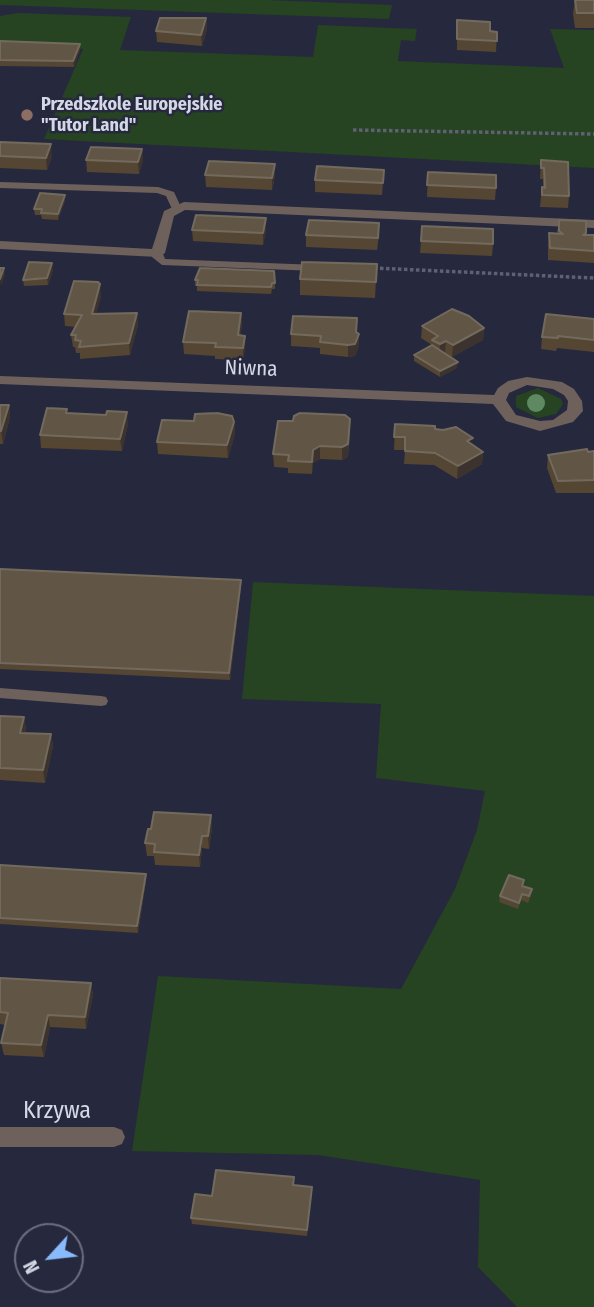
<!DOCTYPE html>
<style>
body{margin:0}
#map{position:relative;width:594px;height:1307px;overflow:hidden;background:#26283e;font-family:"Fira Sans Condensed",sans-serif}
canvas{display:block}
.north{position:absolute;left:14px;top:1223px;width:70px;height:70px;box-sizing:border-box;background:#26283e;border:2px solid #6c6e81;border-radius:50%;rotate:243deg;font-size:19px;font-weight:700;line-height:28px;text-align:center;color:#d4d7e5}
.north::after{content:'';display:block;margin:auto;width:24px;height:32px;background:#89bafc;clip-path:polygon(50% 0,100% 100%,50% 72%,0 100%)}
</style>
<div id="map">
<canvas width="594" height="1307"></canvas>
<div class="north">N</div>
</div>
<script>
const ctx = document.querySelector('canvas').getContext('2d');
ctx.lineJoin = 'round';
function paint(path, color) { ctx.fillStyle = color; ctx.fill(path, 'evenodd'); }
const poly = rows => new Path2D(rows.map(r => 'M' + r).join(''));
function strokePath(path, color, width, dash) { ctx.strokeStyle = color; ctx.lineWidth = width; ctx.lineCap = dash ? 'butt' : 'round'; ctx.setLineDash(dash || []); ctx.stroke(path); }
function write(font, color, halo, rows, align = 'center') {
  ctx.font = font + ' "Fira Sans Condensed",sans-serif'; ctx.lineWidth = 5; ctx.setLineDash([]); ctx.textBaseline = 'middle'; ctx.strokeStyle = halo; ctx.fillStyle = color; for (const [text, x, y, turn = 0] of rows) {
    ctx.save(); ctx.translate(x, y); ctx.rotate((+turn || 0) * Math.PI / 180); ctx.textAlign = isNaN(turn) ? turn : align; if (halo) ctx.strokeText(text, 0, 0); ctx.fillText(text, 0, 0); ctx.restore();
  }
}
paint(poly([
 [0,0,267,0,392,5,389,19,0,5],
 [18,13,131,17,120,50,313,57,318,25,417,29,415,41,401,40,398,61,564,68,550,29,594,30,594,168,44,139,83,49,0,45,0,16],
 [538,388,561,399,563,404,556,414,538,418,516,407,516,396],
 [253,582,594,596,594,1307,517,1307,478,1267,480,1180,318,1155,132,1151,158,976,401,989,455,889,477,830,485,791,376,778,381,704,242,699]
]), '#264421');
strokePath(poly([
 [353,130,594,134],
 [374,268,594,278]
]), '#5e6073', 3.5, [3.5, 2.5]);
paint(poly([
 [0,182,158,187,174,192,181,207,176,210,172,209,166,196,157,193,0,188,0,182],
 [158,250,162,251,165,259,317,265,322,268,317,271,162,265,152,257,154,251,158,250],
 [0,688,101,696,106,697,108,701,106,705,101,706,0,698,0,688]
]), '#6e615c');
paint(poly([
 [184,202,594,220,594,228,185,210,174,216,165,253,158,257,0,249,0,241,152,249,164,211,184,202],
 [0,376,494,395,498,388,508,381,527,377,562,382,574,389,582,401,583,411,573,422,540,431,506,421,493,404,0,384,0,376],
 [527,385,553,389,564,395,568,401,567,410,553,420,540,421,516,415,506,400,509,393,527,385],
 [0,1127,114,1127,122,1130,125,1137,122,1144,114,1147,0,1147,0,1127]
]), '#6e615c');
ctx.fillStyle = '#5f8962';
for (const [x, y] of [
 [536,403]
]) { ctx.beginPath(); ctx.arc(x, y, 9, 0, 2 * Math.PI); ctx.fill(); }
paint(poly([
 [575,0,594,0,594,28,575,28,573,14],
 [206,18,207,29,202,46,157,42,156,31],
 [457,20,490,31,497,32,496,52,457,50],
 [0,41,80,44,80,50,74,67,0,66],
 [0,142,52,156,47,170,0,168],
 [142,149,143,160,139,174,87,172,86,160],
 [541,160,569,196,568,208,540,207,542,187,543,187,543,179,540,179],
 [275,164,275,176,272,190,206,187,205,175],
 [384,170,382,195,315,192,315,180],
 [428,172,496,188,495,200,427,197],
 [65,201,58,220,42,219,41,215,35,215,34,209],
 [559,220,586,235,594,235,594,263,548,260,548,245,549,233,557,233],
 [422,226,493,244,492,256,420,253],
 [192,230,266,230,263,245,193,241],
 [306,235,379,235,377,250,306,247],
 [377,264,375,298,300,295,300,279],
 [53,270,48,285,24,286,23,280],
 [195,280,275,283,275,289,272,289,271,294,197,291,197,286,195,286],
 [101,296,96,314,137,313,138,325,130,355,80,359,80,353,76,353,75,347,73,347,71,335,76,327,65,326,64,314],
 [241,313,242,326,240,335,245,336,245,348,243,360,215,359,215,356,184,354,183,342],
 [594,319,594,352,557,348,556,351,541,349,542,337],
 [422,326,484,328,483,340,452,357,445,353,457,368,440,377,414,361,414,355,432,345,421,338],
 [357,333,359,346,355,356,348,357,320,354,320,348,291,346,291,334],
 [0,405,9,405,10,418,3,444,0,444],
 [67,409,67,413,128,424,122,451,41,448,40,435],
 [293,421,350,431,348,457,342,460,320,459,313,463,312,474,288,473,288,468,274,467,273,454],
 [234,422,235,434,228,458,158,454,157,442],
 [395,424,435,429,472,444,483,452,482,464,457,479,434,465,404,464,405,450,394,450],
 [594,451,594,493,556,493,547,468,548,455],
 [0,569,241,587,230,680,0,669],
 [0,716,24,717,26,730,25,733,51,734,53,746,45,783,0,780],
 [211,815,212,828,209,849,202,848,200,867,155,865,154,856,147,856,145,843,151,829],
 [0,865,146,874,146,881,138,933,0,924],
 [523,886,532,889,531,895,528,903,521,900,518,909,499,902,500,896],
 [0,978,91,983,93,995,86,1029,50,1027,44,1057,4,1055,1,1043,5,1025,0,1024],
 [294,1185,311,1193,307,1236,192,1224,191,1218,212,1196]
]), '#544632');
paint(poly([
 [206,18,207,29,202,46,201,35],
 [80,44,80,50,74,67,73,61],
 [51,144,52,156,47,170,46,158],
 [142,149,143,160,139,174,138,162],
 [275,164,275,176,272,190,272,178],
 [65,195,65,201,58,220,58,214],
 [266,218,266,230,263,245,263,233],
 [52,263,53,270,48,285,47,278],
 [4,268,5,275,1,286,0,279],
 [100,284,101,296,93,326,92,314],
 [137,313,138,325,130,355,129,343],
 [241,313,242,326,238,347,238,335],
 [484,328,483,340,452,357,453,345],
 [359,334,359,346,355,356,348,357,348,345,356,342],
 [245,336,245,348,243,360,243,348],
 [446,341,445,353,439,356,440,344],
 [458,362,457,368,440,377,440,371],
 [9,405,10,418,3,444,1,431],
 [127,412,128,424,122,451,120,439],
 [350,419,348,457,342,460,342,447],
 [234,422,235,434,228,458,227,445],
 [320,446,320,459,313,463,312,474,313,450],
 [483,452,482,464,457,479,458,466],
 [241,580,241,587,230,680,229,673],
 [24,717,26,730,22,746,20,733],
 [51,734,53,746,45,783,43,770],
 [211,815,212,828,209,849,208,836],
 [202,836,202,848,200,867,199,855],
 [146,874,146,881,138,933,137,926],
 [91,983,93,995,86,1029,85,1017],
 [48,1015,50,1027,44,1057,41,1045]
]), '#3c332e');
const building = poly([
 [575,0,594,0,594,13,577,13,575,0],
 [160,18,206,18,201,35,156,31,160,18],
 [457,20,490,22,490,31,497,32,497,41,457,39,457,20],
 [0,41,80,44,73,61,0,60,0,41],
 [0,142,51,144,46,158,0,156,0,142],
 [91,147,142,149,138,162,86,160,91,147],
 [541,160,568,162,569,196,542,195,542,187,545,188,544,168,541,168,541,160],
 [209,161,275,164,272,178,205,175,209,161],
 [317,166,384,170,383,183,315,180,317,166],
 [428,172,496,175,496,188,427,185,428,172],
 [40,193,65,195,58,214,41,213,42,209,34,209,40,193],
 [196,215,266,218,263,233,192,230,196,215],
 [309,220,379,223,378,238,306,235,309,220],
 [559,220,586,221,586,233,583,235,594,235,594,251,550,248,549,233,563,234,559,231,559,220],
 [422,226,493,229,493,244,421,241,422,226],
 [29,262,52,263,47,278,23,280,29,262],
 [302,262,377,264,376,282,300,279,302,262],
 [0,268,4,268,0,279,0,268],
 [200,268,274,271,275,283,272,283,271,287,197,285,198,280,195,280,200,268],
 [74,281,98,282,100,284,92,314,137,313,129,343,79,347,81,341,75,340,76,335,71,335,82,315,64,314,74,281],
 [452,309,469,316,484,328,453,345,446,341,440,344,432,340,438,336,422,326,452,309],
 [189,311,241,313,238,335,245,336,243,348,215,347,216,343,183,342,189,311],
 [546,314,594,319,594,340,558,336,558,338,542,337,546,314],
 [293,316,357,318,356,332,359,334,355,344,348,345,320,342,321,336,291,334,293,316],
 [432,345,458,362,440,371,414,355,432,345],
 [0,405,9,405,1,431,0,431,0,405],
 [47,408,67,409,66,413,106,415,107,411,127,412,120,439,40,435,47,408],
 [217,413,232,416,234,422,227,445,157,442,162,420,194,421,195,414,217,413],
 [300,413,345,415,350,419,348,444,342,447,320,446,313,450,312,462,288,461,289,455,273,454,278,421,293,421,294,416,300,413],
 [395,424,435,426,435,429,443,430,456,427,473,438,467,441,483,452,458,466,435,453,405,451,405,437,394,437,395,424],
 [587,449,588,452,594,451,594,480,558,481,548,455,587,449],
 [0,569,241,580,229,673,0,663,0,569],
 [0,716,24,717,20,733,51,734,43,770,0,768,0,716],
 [154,812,211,815,208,836,202,836,199,855,154,852,155,844,145,843,148,829,151,829,154,812],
 [0,865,146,874,137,926,0,918,0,865],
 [509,875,524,880,522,886,532,889,529,896,522,894,519,903,500,896,509,875],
 [0,978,91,983,85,1017,48,1015,41,1045,1,1043,8,1013,0,1012,0,978],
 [216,1170,294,1177,293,1185,312,1187,307,1230,191,1218,195,1194,212,1196,216,1170]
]);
paint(building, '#615645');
strokePath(building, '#736a5e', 2);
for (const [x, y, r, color] of [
 [27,115,7,"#8d6e63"]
]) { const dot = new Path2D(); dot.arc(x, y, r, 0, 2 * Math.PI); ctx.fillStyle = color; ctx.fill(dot); strokePath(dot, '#26283e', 2.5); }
write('bold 18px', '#d4d7e5', '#26283e', [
 ["Przedszkole Europejskie",41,105],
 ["\"Tutor Land\"",41,126]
], 'left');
write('21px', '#d4d7e5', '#26283e', [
 ["Niwna",251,369,2]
]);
write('24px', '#d4d7e5', '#26283e', [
 ["Krzywa",57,1111]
]);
</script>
